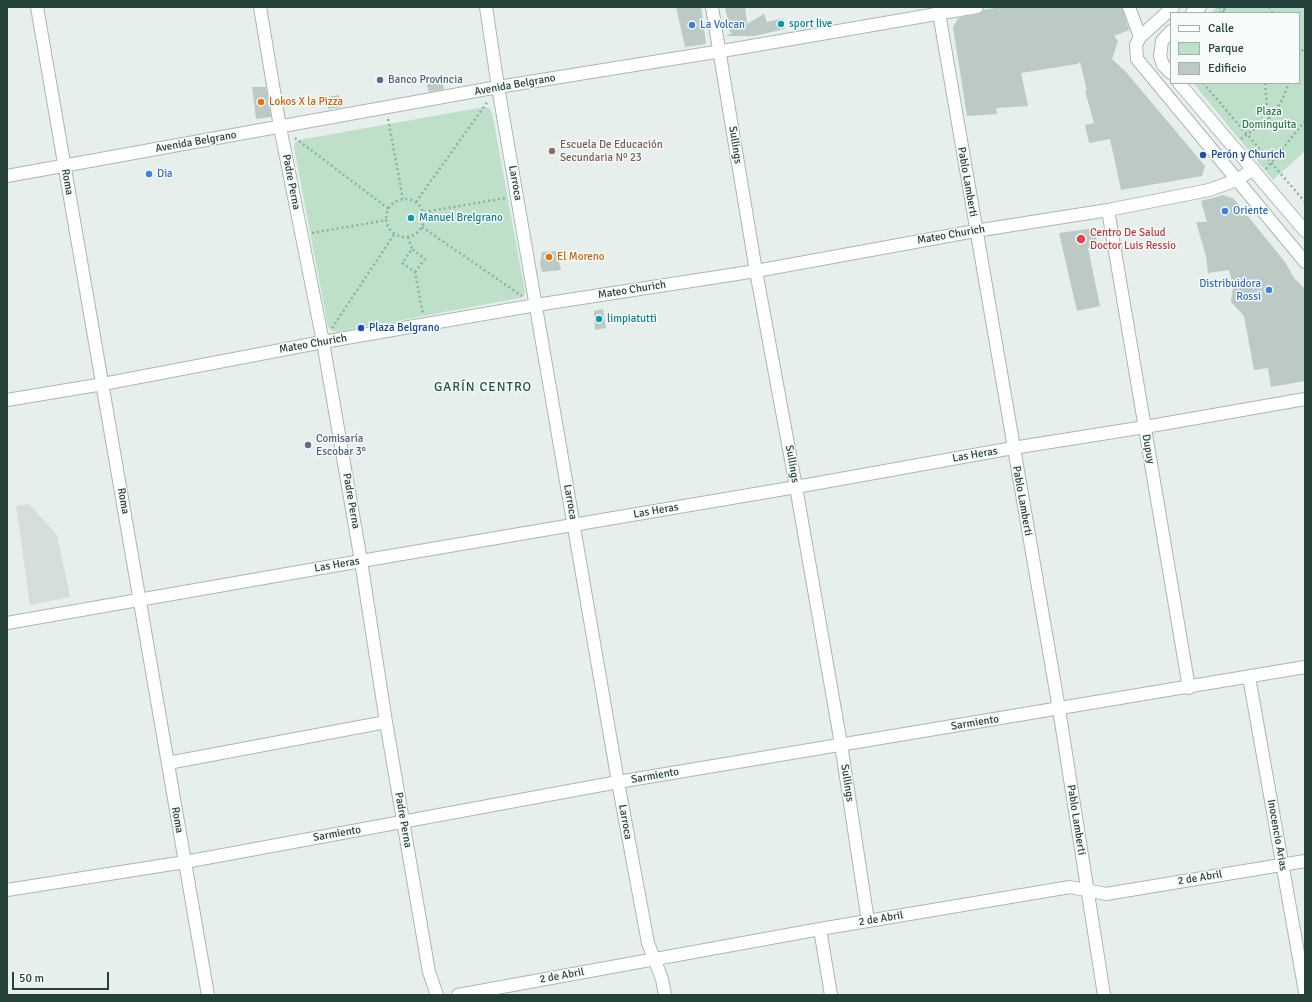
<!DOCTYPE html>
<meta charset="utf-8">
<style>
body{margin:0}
#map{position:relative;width:1312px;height:1002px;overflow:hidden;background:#e6efeb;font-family:Signika,sans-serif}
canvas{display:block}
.frame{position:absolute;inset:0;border:8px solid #24423a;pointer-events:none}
.legend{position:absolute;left:1170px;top:12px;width:130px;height:72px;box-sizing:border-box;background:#f7fbf9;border:1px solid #a3b1ad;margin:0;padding:5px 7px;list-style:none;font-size:12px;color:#24423a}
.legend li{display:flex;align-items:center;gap:8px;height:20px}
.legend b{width:20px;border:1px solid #a3b1ad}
.scale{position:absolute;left:12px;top:972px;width:97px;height:18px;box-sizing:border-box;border:2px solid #24423a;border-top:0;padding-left:5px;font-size:12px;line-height:14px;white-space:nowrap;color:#24423a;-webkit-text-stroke:3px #f7fbf9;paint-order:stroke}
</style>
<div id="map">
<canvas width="1312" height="1002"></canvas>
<div class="frame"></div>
<ul class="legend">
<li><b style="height:5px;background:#fff"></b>Calle</li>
<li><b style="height:11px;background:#bfe0c8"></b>Parque</li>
<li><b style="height:11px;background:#bbcac4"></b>Edificio</li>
</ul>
<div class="scale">50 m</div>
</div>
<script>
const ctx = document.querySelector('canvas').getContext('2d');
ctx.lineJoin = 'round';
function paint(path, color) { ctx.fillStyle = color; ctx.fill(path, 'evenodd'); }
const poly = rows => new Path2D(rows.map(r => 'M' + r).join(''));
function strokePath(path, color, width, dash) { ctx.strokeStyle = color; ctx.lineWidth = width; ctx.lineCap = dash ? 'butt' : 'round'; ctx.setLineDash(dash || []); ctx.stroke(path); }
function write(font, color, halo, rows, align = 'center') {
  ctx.font = font + ' Signika,sans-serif'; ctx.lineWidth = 3; ctx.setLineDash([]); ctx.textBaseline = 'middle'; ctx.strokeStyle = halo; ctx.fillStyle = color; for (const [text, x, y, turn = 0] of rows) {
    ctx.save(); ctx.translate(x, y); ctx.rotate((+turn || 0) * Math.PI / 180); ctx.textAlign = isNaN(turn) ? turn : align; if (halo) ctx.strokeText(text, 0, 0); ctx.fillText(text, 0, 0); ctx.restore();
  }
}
paint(poly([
 [29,504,57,535,70,597,30,605,16,506]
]), '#d4dfda');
paint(poly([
 [1217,7,1305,7,1305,151,1273,180,1193,83,1299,83,1299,13,1210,13],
 [484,107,489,108,492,112,525,292,524,296,520,298,338,332,332,331,328,327,294,147,295,143,299,140]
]), '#bfe0c8');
paint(poly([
 [676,7,701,7,706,44,685,47],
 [725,7,745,7,747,24,764,14,767,22,783,18,785,29,754,36,726,36,732,33,730,32],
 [1002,7,1122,7,1129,30,1114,36,1118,41,1112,59,1126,72,1205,166,1202,176,1121,190,1110,139,1089,143,1085,125,1094,123,1085,91,1087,91,1080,62,1077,64,1021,73,1028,106,996,108,997,114,967,116,953,27,958,18,978,14,983,10],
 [441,77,444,89,429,92,425,80],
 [252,87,266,87,271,117,256,119],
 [339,95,341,107,328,109,327,97],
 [1223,195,1234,199,1285,262,1294,278,1305,289,1305,381,1271,387,1268,368,1254,370,1244,316,1231,302,1233,286,1229,270,1208,273,1206,256,1196,222,1207,222,1201,201],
 [1095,228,1097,246,1088,248,1100,306,1077,311,1059,233],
 [556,251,561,270,542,272,540,263,542,252],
 [603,309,606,328,595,330,594,311]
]), '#bbcac4');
const minor = poly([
 [37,7,208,995],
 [260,7,280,127,323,342,361,561,386,722,429,972,437,995],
 [486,7,498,87,618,782,648,943,662,979,665,995],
 [712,7,756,271,796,487,841,744,868,921],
 [938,7,1059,709,1104,995],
 [1129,7,1140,37],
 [1173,7,1140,37,1136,45,1137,59,1305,262],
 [1192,13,1200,7],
 [1171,31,1162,41,1160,56,1163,65,1171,73],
 [1179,83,1305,231],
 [7,176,498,87,734,49,977,7],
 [1108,210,1189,688],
 [7,400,103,384,323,342,536,305,756,271,975,231,1108,210,1209,190,1237,180,1253,169],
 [7,623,361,561,796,487,1013,448,1145,427,1305,399],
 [1249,677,1305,992],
 [168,763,386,722],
 [7,890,185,862,618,782,1305,667],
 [820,929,831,995],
 [458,995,820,929,1070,887,1106,894,1305,861]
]);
strokePath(minor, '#a8b8b2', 14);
strokePath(poly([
 [1219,7,1225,13],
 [1269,7,1273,13],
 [1220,13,1227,7],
 [1299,55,1301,51,1305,49],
 [1203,83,1305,202],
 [1265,83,1268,119],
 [388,119,403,199],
 [295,138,389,209],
 [1241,139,1268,119,1276,110,1282,100,1289,83],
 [1266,169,1305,121],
 '386 218a19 19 0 1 1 38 0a19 19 0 1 1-38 0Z',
 [416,202,488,101],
 [424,212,506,198],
 [422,227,522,296],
 [312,233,387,220],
 [408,237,412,249],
 [415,272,425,259,412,249,402,263,415,272,423,314],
 [332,328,395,233]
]), '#86b3a5', 2.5, [2, 3]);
strokePath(minor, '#fff', 12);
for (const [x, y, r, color] of [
 [781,24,4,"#0f9aa8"],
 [692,25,4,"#3f7fe0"],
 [380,80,4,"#5c6f8a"],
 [261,102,4,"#e8710a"],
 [552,151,4,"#8d6e63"],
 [1203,155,4,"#1a4fb4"],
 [149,174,4,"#3f7fe0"],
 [1225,211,4,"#3f7fe0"],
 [411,218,4,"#0f9aa8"],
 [1081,239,5,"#e0444e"],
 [549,257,4,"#e8710a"],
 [1269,290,4,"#3f7fe0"],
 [599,319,4,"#0f9aa8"],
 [361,328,4,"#1a4fb4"],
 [308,445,4,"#5c6f8a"]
]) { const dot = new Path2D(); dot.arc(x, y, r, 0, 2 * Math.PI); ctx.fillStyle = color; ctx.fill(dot); strokePath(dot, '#f7fbf9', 1.5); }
write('11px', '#0d838f', '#f7fbf9', [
 ["sport live",789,24],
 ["Manuel Brelgrano",419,218],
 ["limpiatutti",607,319]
], 'left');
write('11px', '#366cbe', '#f7fbf9', [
 ["La Volcan",700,25],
 ["Dia",157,174],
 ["Oriente",1233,211],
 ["Distribuidora",1261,284,"right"],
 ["Rossi",1261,297,"right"]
], 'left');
write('11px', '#4e5e75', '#f7fbf9', [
 ["Banco Provincia",388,80],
 ["Comisaría",316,439],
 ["Escobar 3°",316,452]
], 'left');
write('11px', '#24423a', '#f7fbf9', [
 ["Avenida Belgrano",515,85,-10],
 ["Avenida Belgrano",196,142,-10],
 ["Sullings",735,145,81],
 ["Roma",67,182,80],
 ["Padre Perna",291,182,79],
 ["Pablo Lamberti",967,182,80],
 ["Larroca",515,183,80],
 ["Mateo Churich",951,235,-10],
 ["Mateo Churich",632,290,-9],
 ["Mateo Churich",313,344,-10],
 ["Dupuy",1148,449,80],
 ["Las Heras",975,455,-10],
 ["Sullings",792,464,80],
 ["Roma",123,501,80],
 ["Padre Perna",351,501,80],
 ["Pablo Lamberti",1022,501,80],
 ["Larroca",570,502,80],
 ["Las Heras",656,511,-10],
 ["Las Heras",337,565,-10],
 ["Sarmiento",975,723,-9],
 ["Sarmiento",655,776,-10],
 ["Sullings",847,783,81],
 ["Roma",177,820,80],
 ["Padre Perna",403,820,80],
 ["Pablo Lamberti",1076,820,81],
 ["Larroca",625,822,80],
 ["Sarmiento",337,834,-10],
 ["Inocencio Arias",1277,835,80],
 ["2 de Abril",1200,878,-9],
 ["2 de Abril",881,919,-9],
 ["2 de Abril",562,976,-10]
]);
write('11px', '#c56008', '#f7fbf9', [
 ["Lokos X la Pizza",269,102],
 ["El Moreno",557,257]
], 'left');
write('11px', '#2d7a4b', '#f7fbf9', [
 ["Plaza",1269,112],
 ["Dominguita",1269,125]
]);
write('11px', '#785e54', '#f7fbf9', [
 ["Escuela De Educación",560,145],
 ["Secundaria Nº 23",560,158]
], 'left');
write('11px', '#164399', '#f7fbf9', [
 ["Perón y Churich",1211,155],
 ["Plaza Belgrano",369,328]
], 'left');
write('11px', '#be3a42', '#f7fbf9', [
 ["Centro De Salud",1090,233],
 ["Doctor Luis Ressio",1090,246]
], 'left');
ctx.letterSpacing = '1px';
write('13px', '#1f5548', '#f7fbf9', [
 ["GARÍN CENTRO",483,388]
]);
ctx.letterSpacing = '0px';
</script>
